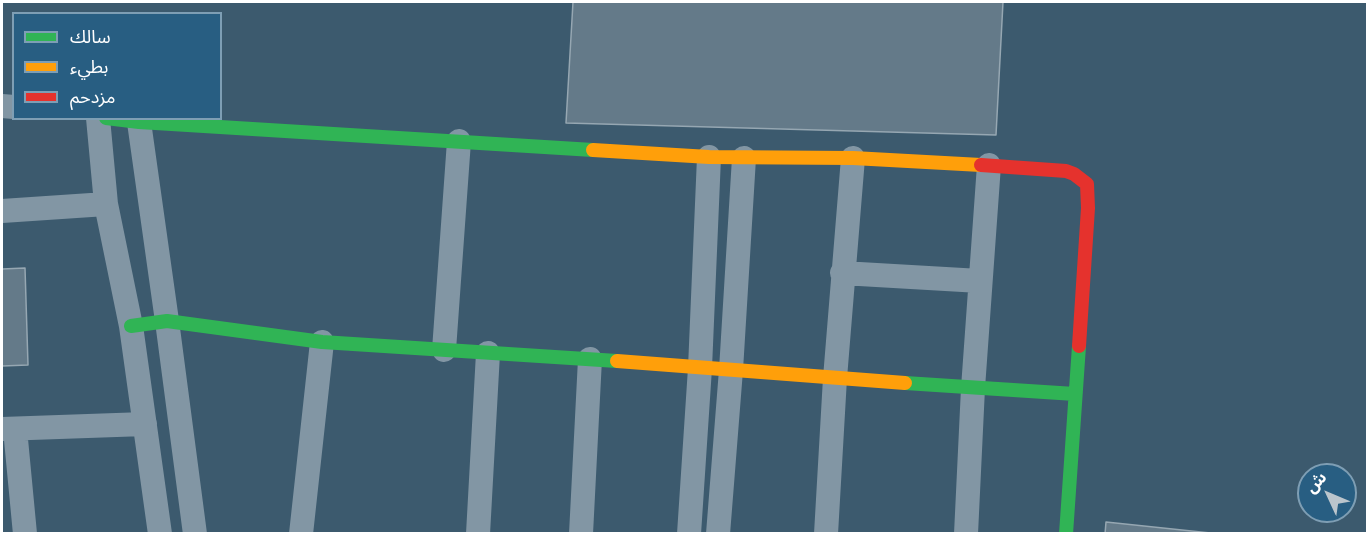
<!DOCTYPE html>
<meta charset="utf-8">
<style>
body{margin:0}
#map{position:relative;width:1369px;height:535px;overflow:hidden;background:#3c5a6e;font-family:Commissioner,"Noto Sans Arabic",sans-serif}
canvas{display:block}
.frame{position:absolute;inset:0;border:3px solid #fff;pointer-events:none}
.legend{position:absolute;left:12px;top:12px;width:210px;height:108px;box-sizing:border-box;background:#285e82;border:2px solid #7e9eb4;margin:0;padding:8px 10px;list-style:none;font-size:18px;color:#fff}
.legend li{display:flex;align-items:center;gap:12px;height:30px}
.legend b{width:30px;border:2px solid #7e9eb4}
.north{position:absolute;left:1297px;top:463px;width:60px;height:60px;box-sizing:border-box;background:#285e82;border:2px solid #7e9eb4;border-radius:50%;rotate:314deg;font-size:16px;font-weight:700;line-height:24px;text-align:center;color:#fff}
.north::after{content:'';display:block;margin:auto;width:21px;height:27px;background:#bbc5cc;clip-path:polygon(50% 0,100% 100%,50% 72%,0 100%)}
</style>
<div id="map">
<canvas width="1369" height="535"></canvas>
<div class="frame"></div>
<ul class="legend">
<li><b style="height:8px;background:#30b455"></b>سالك</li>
<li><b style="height:8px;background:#ff9f0a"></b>بطيء</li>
<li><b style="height:8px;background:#e5322d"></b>مزدحم</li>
</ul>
<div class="north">ش</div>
</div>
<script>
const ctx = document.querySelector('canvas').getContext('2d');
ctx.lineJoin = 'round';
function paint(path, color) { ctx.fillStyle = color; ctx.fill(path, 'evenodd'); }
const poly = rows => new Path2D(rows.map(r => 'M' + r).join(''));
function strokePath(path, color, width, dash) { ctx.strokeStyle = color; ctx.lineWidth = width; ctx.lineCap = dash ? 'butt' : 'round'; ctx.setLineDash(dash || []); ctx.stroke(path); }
const building = poly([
 [573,2,1003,2,996,135,566,123,573,2],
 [25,268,28,365,2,366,2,269,25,268],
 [1106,522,1220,534,1105,534,1106,522]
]);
paint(building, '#647a89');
strokePath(building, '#96a7b2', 1.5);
strokePath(poly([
 [2,106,14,107],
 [98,118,106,204,131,326,160,534],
 [139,122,167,321,195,534],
 [2,211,106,204],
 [842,273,980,281],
 [444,350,459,141],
 [2,429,145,424],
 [15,429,25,534],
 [301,534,322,342],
 [478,534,488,353],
 [581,534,590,359],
 [689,534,700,368,709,157],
 [718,534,731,370,744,158],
 [826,534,835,378,853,158],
 [966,534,973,388,989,165]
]), '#8296a4', 24);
strokePath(poly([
 [106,118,139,122,593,150],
 [131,326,167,321,322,342,617,361],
 [905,383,1075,394],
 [1066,534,1079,346]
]), '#30b455', 14);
strokePath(poly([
 [593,150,709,157,853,158,981,165],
 [617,361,905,383]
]), '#ff9f0a', 14);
strokePath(poly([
 [981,165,1066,171,1074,174,1087,184,1088,208,1079,346]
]), '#e5322d', 14);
</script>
